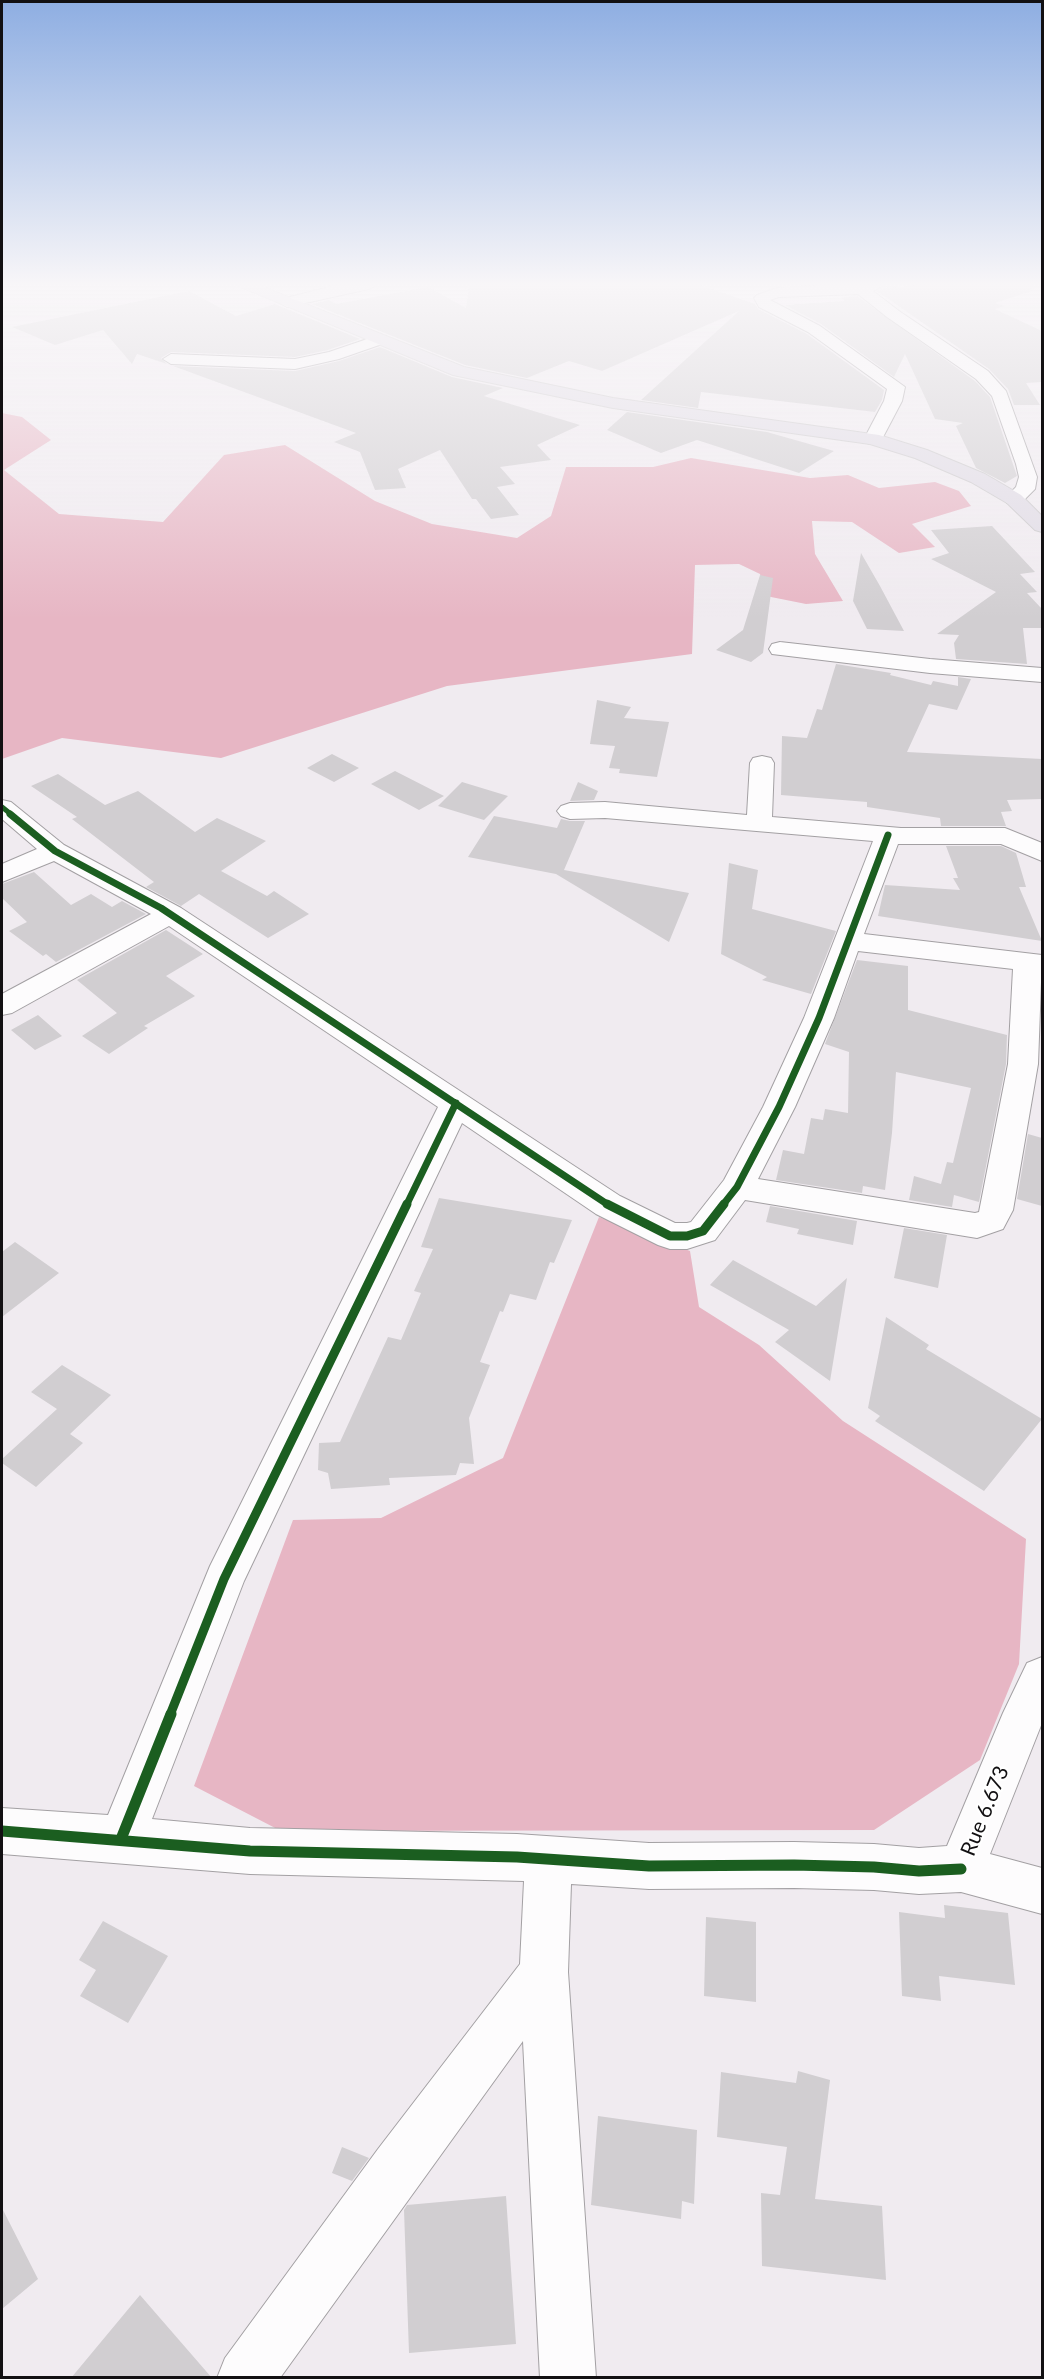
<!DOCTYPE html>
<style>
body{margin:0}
#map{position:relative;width:1044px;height:2379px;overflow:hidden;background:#f0ebf0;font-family:Lato,sans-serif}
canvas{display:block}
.frame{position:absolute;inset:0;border:3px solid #121012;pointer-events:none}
</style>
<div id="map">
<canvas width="1044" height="2379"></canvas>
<div class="frame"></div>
</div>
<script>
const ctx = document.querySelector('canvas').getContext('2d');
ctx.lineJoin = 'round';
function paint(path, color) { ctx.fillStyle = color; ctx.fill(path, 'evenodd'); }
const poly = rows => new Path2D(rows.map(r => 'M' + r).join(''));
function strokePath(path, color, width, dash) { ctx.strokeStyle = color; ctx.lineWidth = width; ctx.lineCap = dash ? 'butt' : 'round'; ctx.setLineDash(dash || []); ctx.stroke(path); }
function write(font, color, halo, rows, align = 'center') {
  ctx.font = font + ' Lato,sans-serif'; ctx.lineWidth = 4.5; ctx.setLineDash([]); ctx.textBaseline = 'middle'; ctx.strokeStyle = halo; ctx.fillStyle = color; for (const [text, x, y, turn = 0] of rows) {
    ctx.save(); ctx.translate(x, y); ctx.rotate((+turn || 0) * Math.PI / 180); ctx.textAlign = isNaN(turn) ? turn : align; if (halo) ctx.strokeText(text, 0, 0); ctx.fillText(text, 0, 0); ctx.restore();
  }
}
paint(poly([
 [2,413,22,417,51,440,4,470,59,514,163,522,224,455,285,445,375,501,432,524,517,538,551,516,566,467,653,467,691,458,810,478,848,475,879,488,935,482,959,491,971,506,912,524,935,547,899,553,852,522,812,521,815,554,843,601,806,604,766,596,760,574,739,564,695,565,692,654,447,686,221,758,62,738,2,759],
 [599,1217,690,1251,699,1307,759,1345,843,1421,1026,1539,1019,1664,980,1760,874,1830,281,1831,194,1786,293,1520,381,1518,503,1458]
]), '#e7b6c4');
paint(poly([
 [469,285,700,285,755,304,758,309,807,334,884,390,882,400,875,412,701,392,698,408,641,400,739,311,602,371,569,361,527,378,465,365,312,304,329,300,336,304,428,287,466,308],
 [921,285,1031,285,1032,291,995,303,1005,306,995,309,1042,331,1042,382,1026,383,1040,405,1014,405,1008,389,989,369,877,291,883,288],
 [189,291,236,316,275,304,360,339,328,350,295,357,171,352,161,358,167,364,137,354,132,364,103,330,55,345,12,327],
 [857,296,975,381,990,397,1017,476,1005,483,976,468,956,426,963,423,935,419,905,354,894,377,821,324,785,305,845,301,841,298],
 [380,347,452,377,503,388,484,396,580,425,537,445,551,460,500,467,515,484,497,487,519,515,491,519,476,499,472,499,440,450,398,469,406,488,375,490,360,452,334,442,356,433,173,366,295,371,339,361],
 [627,412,767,432,834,451,799,473,697,440,661,453,607,430],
 [992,526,1035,572,1020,574,1037,592,1027,593,1042,609,1042,628,1023,628,1027,664,956,659,954,643,959,635,937,634,996,592,931,559,949,553,931,530],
 [861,553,880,586,904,631,867,629,853,601],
 [760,575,773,578,763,653,751,662,716,650,743,630],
 [836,664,891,673,890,675,931,685,933,681,958,686,958,677,971,679,957,710,929,704,907,752,1042,759,1042,799,1007,800,1012,811,1001,812,1006,826,941,826,940,818,867,807,867,802,781,795,782,736,807,738,817,709,822,710],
 [597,700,631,707,624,718,669,722,657,777,619,773,620,769,609,768,615,746,590,744],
 [332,754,359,768,334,782,307,768],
 [395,771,444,796,419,810,371,784],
 [58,774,105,805,138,791,195,832,217,818,266,841,221,871,267,896,274,891,309,914,268,938,199,894,181,906,146,887,154,882,72,819,77,817,31,786],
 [462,782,508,796,484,820,438,806],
 [578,782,598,791,594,800,570,801],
 [494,816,557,828,561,819,570,821,585,821,564,870,689,893,669,942,556,874,468,857],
 [946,846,1001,846,1016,853,1026,887,1019,887,1042,941,878,916,885,885,960,890,953,878,958,878],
 [729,863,758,870,752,909,836,931,811,994,762,980,767,977,721,954],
 [34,872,71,905,91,894,112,907,122,901,146,914,56,962,46,954,43,956,9,931,27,922,2,898,2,884],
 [166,930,203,954,166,976,195,996,144,1026,148,1028,109,1054,82,1036,117,1013,77,980],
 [857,960,908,966,908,1010,1007,1035,1006,1064,979,1202,954,1195,952,1207,909,1200,914,1176,941,1184,947,1162,953,1163,971,1088,896,1072,892,1133,885,1190,863,1186,862,1193,776,1180,783,1150,804,1154,811,1118,823,1120,825,1109,848,1113,849,1052,825,1044],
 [38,1015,62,1036,35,1050,11,1030],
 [1028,1134,1042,1138,1042,1206,1017,1199],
 [439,1198,572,1220,554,1263,550,1262,536,1300,510,1294,503,1312,500,1311,480,1362,490,1365,469,1418,474,1464,460,1463,456,1475,389,1478,390,1485,331,1489,328,1473,318,1470,319,1443,340,1442,388,1337,401,1340,421,1293,414,1291,433,1249,421,1247],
 [770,1206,857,1221,853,1245,797,1234,799,1229,766,1222],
 [904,1228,947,1235,938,1288,894,1278],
 [15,1242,59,1273,2,1317,2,1252],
 [733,1260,816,1306,847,1278,830,1381,775,1342,789,1330,710,1285],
 [886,1317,929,1345,926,1349,1042,1419,984,1491,875,1421,880,1416,868,1408],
 [62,1365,111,1395,70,1434,83,1443,36,1487,2,1463,2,1459,57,1409,31,1392],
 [944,1905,1008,1913,1015,1985,939,1976,941,2001,902,1996,899,1912,945,1918],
 [706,1917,756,1922,756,2002,704,1996],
 [103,1921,168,1956,128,2023,80,1996,96,1970,79,1960],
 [798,2071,830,2080,815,2199,882,2206,886,2280,762,2266,761,2193,780,2195,787,2147,717,2137,721,2072,796,2083],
 [598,2116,697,2130,694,2204,682,2201,681,2219,591,2205],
 [342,2147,369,2158,352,2181,332,2173],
 [506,2196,516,2344,409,2353,404,2210,407,2205],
 [2,2208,38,2279,2,2309],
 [140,2295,212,2378,71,2378]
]), '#d1ced1');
const street = poly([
 [337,285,376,285,369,289,287,307,279,302,282,299,337,285],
 [841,285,884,285,873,291,899,311,988,371,1006,391,1037,477,1035,489,1021,503,1014,505,1007,503,1004,499,1016,487,1019,477,1016,464,992,396,976,379,887,317,858,294,779,297,770,300,820,326,905,387,902,401,882,439,879,443,873,444,867,443,864,439,884,401,887,389,808,332,759,307,754,298,757,295,777,288,841,285],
 [379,335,387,340,385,343,339,359,295,369,171,364,163,359,171,354,295,359,329,352,379,335],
 [780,642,930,659,1042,668,1042,682,930,673,772,654,769,649,772,644,780,642],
 [762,756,771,758,774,763,772,817,901,828,1005,828,1042,843,1042,861,1001,844,898,844,864,934,1042,955,1038,1064,1013,1210,1003,1229,977,1238,745,1200,715,1240,687,1249,670,1249,658,1245,596,1214,462,1123,244,1581,152,1819,250,1828,517,1834,649,1843,794,1842,874,1844,919,1848,947,1846,1003,1713,1027,1663,1042,1657,1042,1723,990,1854,1042,1868,1042,1914,961,1892,919,1894,874,1890,794,1888,649,1889,571,1884,568,1972,596,2378,540,2378,523,2041,280,2378,217,2378,225,2358,378,2149,520,1964,524,1881,250,1874,2,1854,2,1808,108,1815,210,1566,438,1107,169,926,12,1013,2,1015,2,994,151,914,54,861,2,882,2,864,37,849,2,819,2,800,11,802,64,845,181,908,620,1196,675,1223,687,1223,691,1222,724,1180,763,1107,804,1018,873,841,605,818,570,819,561,816,557,811,561,806,570,803,605,802,747,815,750,763,753,758,762,756],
 [858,951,1013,969,1008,1064,979,1212,975,1213,758,1179,795,1107,834,1018,858,951]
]);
const highway = poly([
 [236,285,258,285,464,367,613,398,879,435,927,450,985,474,1021,495,1042,516,1042,532,1035,530,1007,503,971,482,915,458,870,444,613,408,453,375,236,285]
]);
strokePath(street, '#a3a0a3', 2);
strokePath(highway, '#cac8ca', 2);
paint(street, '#fdfcfd');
paint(highway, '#e0dbe5');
strokePath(poly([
 [2,807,12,815]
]), '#1b5e20', 5);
strokePath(poly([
 [10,814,55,851,161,908,610,1206],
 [406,1206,456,1103],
 [722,1206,737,1187,779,1107,819,1018,888,835]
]), '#1b5e20', 7);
strokePath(poly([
 [607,1204,670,1236,687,1236,703,1231,724,1204],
 [170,1715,224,1579,407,1204]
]), '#1b5e20', 9);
strokePath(poly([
 [2,1831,250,1851,517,1857,649,1866,794,1865,874,1867,919,1871,961,1869],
 [121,1839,171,1714]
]), '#1b5e20', 11);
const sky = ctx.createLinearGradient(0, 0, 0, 619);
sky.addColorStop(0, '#8eaee2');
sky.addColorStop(0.46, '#f8f6f8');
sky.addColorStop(1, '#f8f6f800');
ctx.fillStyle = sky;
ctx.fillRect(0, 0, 1044, 619);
write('21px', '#121012', '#fff', [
 ["Rue 6.673",985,1811,-68]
]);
</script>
